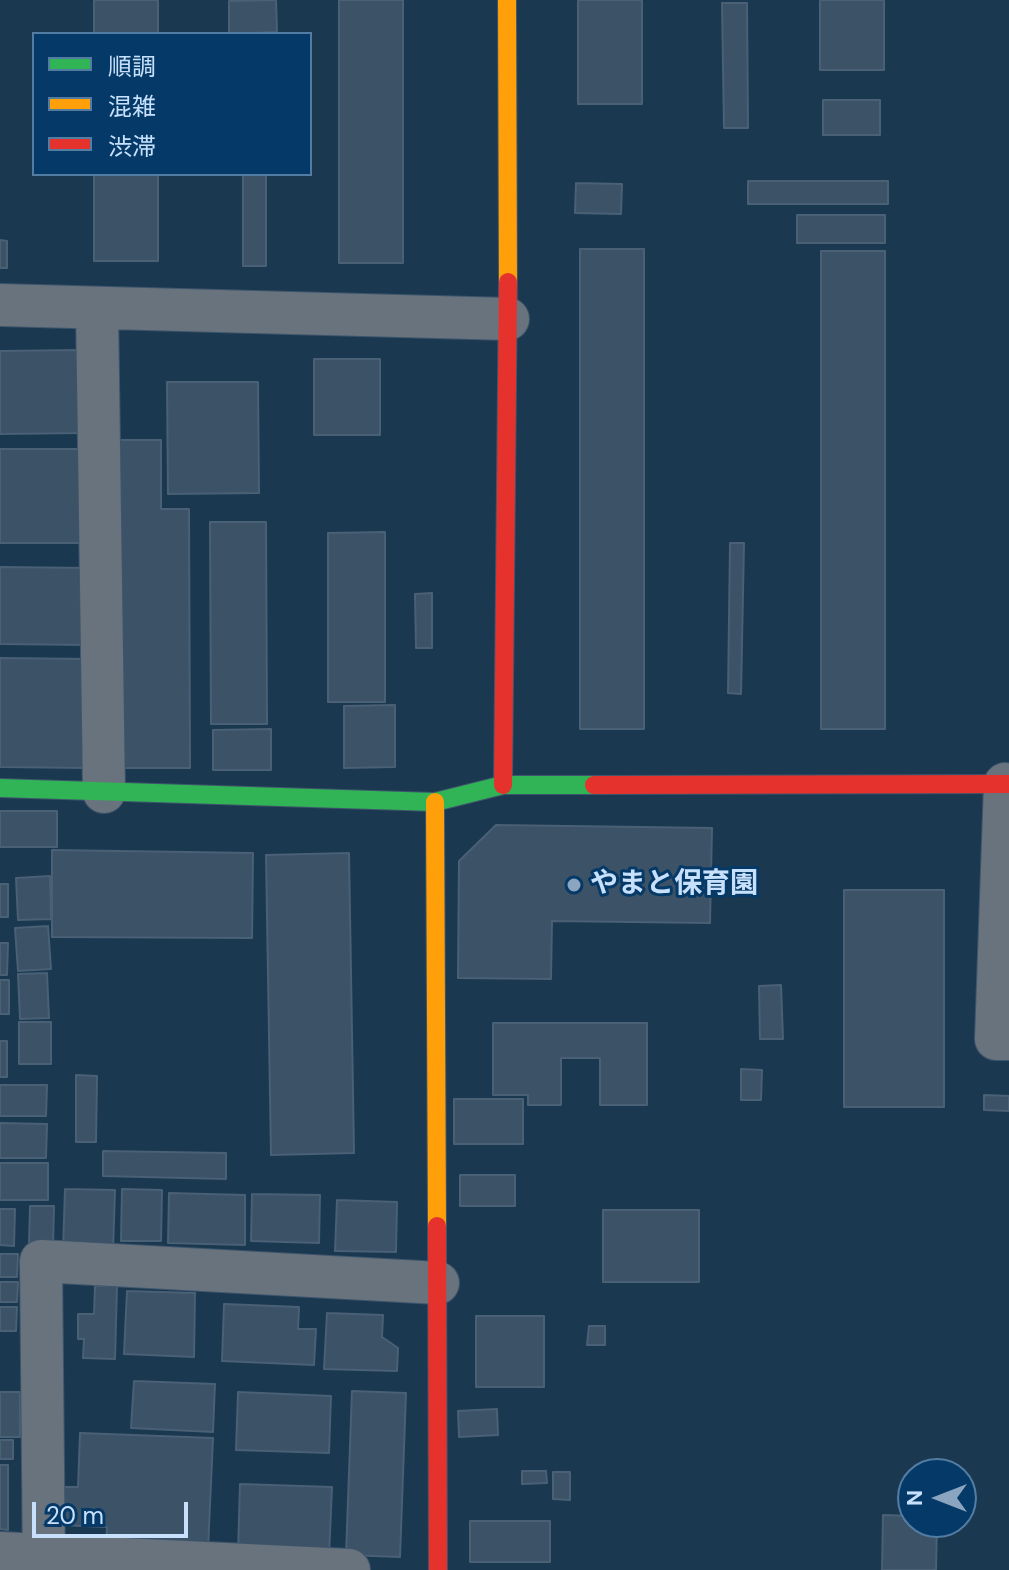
<!DOCTYPE html>
<meta charset="utf-8">
<style>
body{margin:0}
#map{position:relative;width:1009px;height:1570px;overflow:hidden;background:#1b3851;font-family:"DM Sans","Noto Sans JP",sans-serif}
canvas{display:block}
.legend{position:absolute;left:32px;top:32px;width:280px;height:144px;box-sizing:border-box;background:#053967;border:2px solid #537ca3;margin:0;padding:10px 14px;list-style:none;font-size:24px;color:#c7e0fc}
.legend li{display:flex;align-items:center;gap:16px;height:40px}
.legend b{width:40px;border:2px solid #537ca3}
.north{position:absolute;left:897px;top:1458px;width:80px;height:80px;box-sizing:border-box;background:#053967;border:2px solid #537ca3;border-radius:50%;rotate:270deg;font-size:22px;font-weight:700;line-height:32px;text-align:center;color:#c7e0fc}
.north::after{content:'';display:block;margin:auto;width:28px;height:36px;background:#8ba5c0;clip-path:polygon(50% 0,100% 100%,50% 72%,0 100%)}
.scale{position:absolute;left:32px;top:1502px;width:156px;height:36px;box-sizing:border-box;border:4px solid #c7e0fc;border-top:0;padding-left:10px;font-size:24px;line-height:28px;white-space:nowrap;color:#c7e0fc;-webkit-text-stroke:6px #053967;paint-order:stroke}
</style>
<div id="map">
<canvas width="1009" height="1570"></canvas>
<ul class="legend">
<li><b style="height:10px;background:#30b455"></b>順調</li>
<li><b style="height:10px;background:#ff9f0a"></b>混雑</li>
<li><b style="height:10px;background:#e5322d"></b>渋滞</li>
</ul>
<div class="north">N</div>
<div class="scale">20 m</div>
</div>
<script>
const ctx = document.querySelector('canvas').getContext('2d');
ctx.lineJoin = 'round';
function paint(path, color) { ctx.fillStyle = color; ctx.fill(path, 'evenodd'); }
const poly = rows => new Path2D(rows.map(r => 'M' + r).join(''));
function strokePath(path, color, width, dash) { ctx.strokeStyle = color; ctx.lineWidth = width; ctx.lineCap = dash ? 'butt' : 'round'; ctx.setLineDash(dash || []); ctx.stroke(path); }
function write(font, color, halo, rows, align = 'center') {
  ctx.font = font + ' "DM Sans","Noto Sans JP",sans-serif'; ctx.lineWidth = 6; ctx.setLineDash([]); ctx.textBaseline = 'middle'; ctx.strokeStyle = halo; ctx.fillStyle = color; for (const [text, x, y, turn = 0] of rows) {
    ctx.save(); ctx.translate(x, y); ctx.rotate((+turn || 0) * Math.PI / 180); ctx.textAlign = isNaN(turn) ? turn : align; if (halo) ctx.strokeText(text, 0, 0); ctx.fillText(text, 0, 0); ctx.restore();
  }
}
const building = poly([
 [94,0,158,0,158,34,94,34,94,0],
 [276,0,277,32,229,34,229,1,276,0],
 [339,0,403,0,403,263,339,263,339,0],
 [578,0,642,0,642,104,578,104,578,0],
 [820,0,884,0,884,70,820,70,820,0],
 [722,3,747,3,748,128,724,128,722,3],
 [823,100,880,100,880,135,823,135,823,100],
 [94,174,158,174,158,261,94,261,94,174],
 [243,174,266,174,266,266,243,266,243,174],
 [748,181,888,181,888,204,748,204,748,181],
 [576,183,622,184,621,214,575,213,576,183],
 [797,215,885,215,885,243,797,243,797,215],
 [0,240,7,241,7,268,0,268,0,240],
 [580,249,644,249,644,729,580,729,580,249],
 [821,251,885,251,885,729,821,729,821,251],
 [82,350,83,433,0,434,0,351,82,350],
 [314,359,380,359,380,435,314,435,314,359],
 [167,382,258,382,259,493,168,494,167,382],
 [120,440,161,440,161,509,189,509,190,768,121,768,120,440],
 [0,449,87,449,87,543,0,543,0,449],
 [210,522,266,522,267,724,211,724,210,522],
 [385,532,385,702,328,702,328,533,385,532],
 [730,543,744,543,741,694,728,693,730,543],
 [0,567,89,568,88,645,0,644,0,567],
 [432,593,432,648,416,648,415,594,432,593],
 [0,658,90,659,89,768,0,767,0,658],
 [395,705,395,767,344,768,344,706,395,705],
 [271,729,271,770,213,770,213,730,271,729],
 [0,811,57,811,57,847,0,847,0,811],
 [496,825,712,828,710,923,552,921,551,979,458,978,459,861,496,825],
 [52,850,253,853,252,938,52,937,52,850],
 [349,853,354,1153,271,1155,266,855,349,853],
 [50,876,51,919,18,920,16,878,50,876],
 [0,884,8,884,8,917,0,917,0,884],
 [844,890,944,890,944,1107,844,1107,844,890],
 [48,926,51,969,18,971,15,928,48,926],
 [0,943,8,943,7,975,0,975,0,943],
 [47,973,49,1018,20,1019,18,974,47,973],
 [0,980,9,980,9,1014,0,1014,0,980],
 [781,985,783,1039,760,1039,759,986,781,985],
 [19,1022,51,1022,51,1064,19,1064,19,1022],
 [493,1023,647,1023,647,1105,600,1105,600,1058,561,1058,561,1105,528,1105,528,1095,493,1095,493,1023],
 [0,1041,7,1041,7,1077,0,1077,0,1041],
 [741,1069,762,1070,761,1100,741,1100,741,1069],
 [76,1075,97,1076,96,1142,76,1142,76,1075],
 [0,1085,47,1085,46,1116,0,1116,0,1085],
 [984,1095,1009,1096,1009,1111,984,1110,984,1095],
 [454,1099,523,1099,523,1144,454,1144,454,1099],
 [0,1123,47,1124,46,1158,0,1158,0,1123],
 [103,1151,226,1153,226,1179,103,1176,103,1151],
 [0,1163,48,1163,48,1200,0,1200,0,1163],
 [460,1175,515,1175,515,1206,460,1206,460,1175],
 [65,1189,115,1190,113,1251,63,1251,65,1189],
 [122,1189,162,1190,161,1241,121,1241,122,1189],
 [169,1193,245,1195,245,1245,168,1243,169,1193],
 [252,1194,320,1195,319,1243,251,1241,252,1194],
 [337,1200,397,1202,396,1252,335,1251,337,1200],
 [30,1206,54,1206,53,1246,29,1245,30,1206],
 [0,1209,15,1209,14,1246,0,1245,0,1209],
 [603,1210,699,1210,699,1282,603,1282,603,1210],
 [0,1254,18,1254,17,1277,0,1277,0,1254],
 [0,1282,18,1282,17,1302,0,1302,0,1282],
 [95,1286,117,1286,115,1359,83,1358,84,1339,78,1339,78,1314,94,1314,95,1286],
 [127,1291,195,1293,194,1357,124,1354,127,1291],
 [224,1304,299,1307,298,1329,316,1329,314,1365,222,1361,224,1304],
 [0,1307,17,1307,16,1331,0,1331,0,1307],
 [327,1313,383,1315,382,1337,398,1348,397,1371,324,1369,327,1313],
 [476,1316,544,1316,544,1387,476,1387,476,1316],
 [589,1326,605,1326,605,1345,587,1345,589,1326],
 [134,1381,215,1384,213,1432,131,1428,134,1381],
 [352,1391,406,1393,400,1557,346,1555,352,1391],
 [0,1392,20,1392,20,1437,0,1437,0,1392],
 [238,1392,331,1396,329,1453,236,1450,238,1392],
 [497,1409,498,1435,459,1437,458,1411,497,1409],
 [80,1433,213,1438,208,1549,106,1545,107,1527,59,1525,60,1487,78,1487,80,1433],
 [0,1440,13,1440,13,1459,0,1459,0,1440],
 [0,1465,8,1465,8,1530,0,1529,0,1465],
 [522,1471,546,1471,547,1483,522,1484,522,1471],
 [553,1472,570,1472,570,1500,553,1499,553,1472],
 [240,1484,332,1487,329,1556,238,1553,240,1484],
 [883,1515,913,1516,913,1522,937,1522,936,1570,882,1570,883,1515],
 [470,1521,550,1521,550,1562,470,1562,470,1521]
]);
paint(building, '#3b5267');
strokePath(building, '#496075', 2);
const street = poly([
 [0,305,508,319],
 [97,308,104,792],
 [1005,784,996,1039,1009,1039],
 [0,1553,349,1570],
 [44,1570,41,1261,438,1283]
]);
const fast = poly([
 [0,788,435,802,503,785,594,785]
]);
const slow = poly([
 [507,0,508,282],
 [435,802,437,1226]
]);
const jam = poly([
 [503,785,508,282],
 [594,785,1009,784],
 [437,1226,438,1570]
]);
strokePath(street, '#3e556c', 44);
strokePath(fast, '#3e556c', 20);
strokePath(slow, '#3e556c', 20);
strokePath(jam, '#3e556c', 20);
strokePath(street, '#68737d', 42);
strokePath(fast, '#30b455', 18);
strokePath(slow, '#ff9f0a', 18);
strokePath(jam, '#e5322d', 18);
for (const [x, y, r, color] of [
 [574,885,8,"#8ba5c0"]
]) { const dot = new Path2D(); dot.arc(x, y, r, 0, 2 * Math.PI); ctx.fillStyle = color; ctx.fill(dot); strokePath(dot, '#053967', 3); }
write('bold 28px', '#c7e0fc', '#053967', [
 ["やまと保育園",590,885]
], 'left');
</script>
